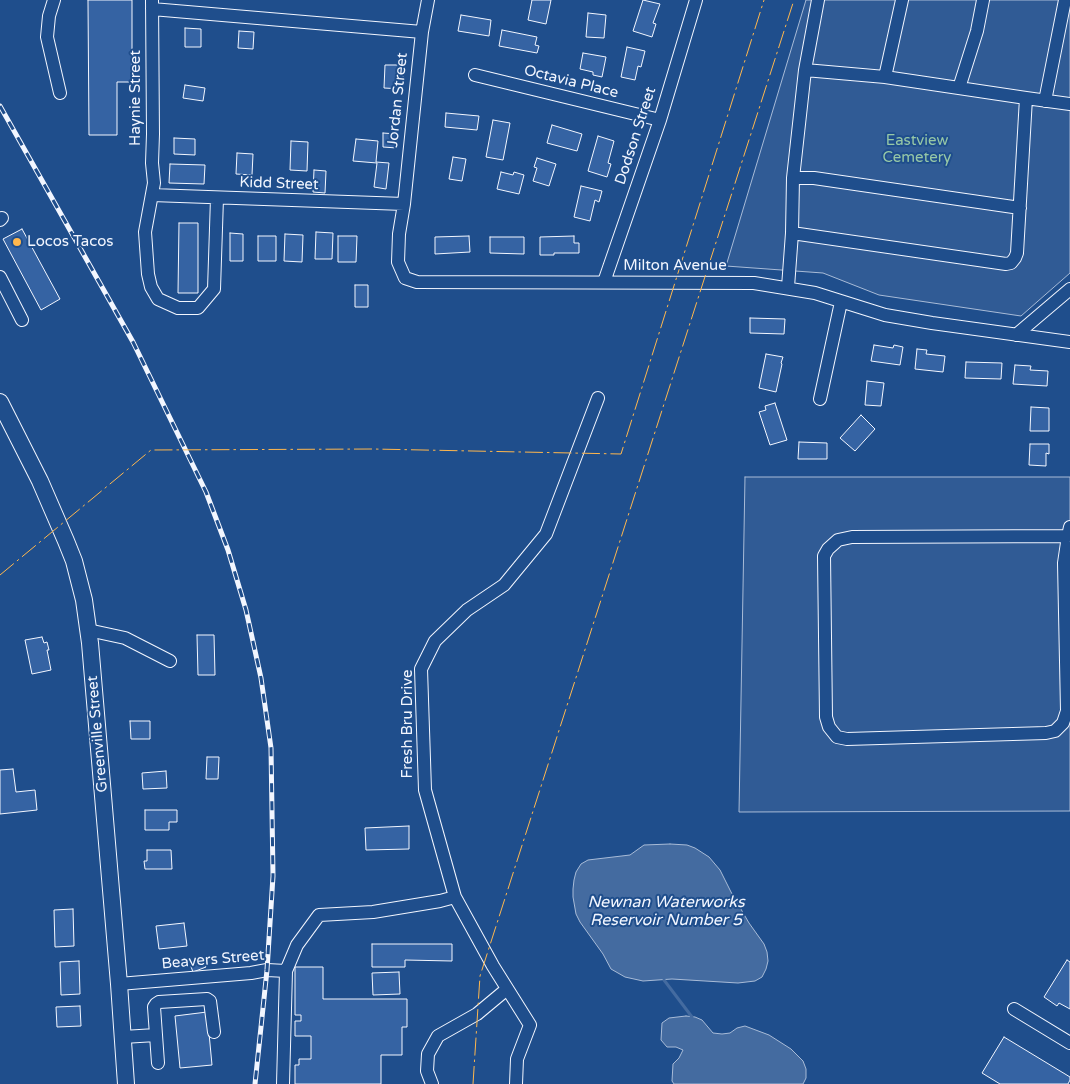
<!DOCTYPE html>
<style>
body{margin:0}
canvas{display:block;background:#1f4e8c}
</style>
<canvas width="1070" height="1084"></canvas>
<script>
const ctx = document.querySelector('canvas').getContext('2d');
ctx.lineJoin = 'round';
function paint(path, color) { ctx.fillStyle = color; ctx.fill(path, 'evenodd'); }
const poly = rows => new Path2D(rows.map(r => 'M' + r).join(''));
function strokePath(path, color, width, dash) { ctx.strokeStyle = color; ctx.lineWidth = width; ctx.lineCap = dash ? 'butt' : 'round'; ctx.setLineDash(dash || []); ctx.stroke(path); }
function write(font, color, halo, rows, align = 'center') {
  ctx.font = font + ' "Varela Round",sans-serif'; ctx.lineWidth = 4; ctx.setLineDash([]); ctx.textBaseline = 'middle'; ctx.strokeStyle = halo; ctx.fillStyle = color; for (const [text, x, y, turn = 0] of rows) {
    ctx.save(); ctx.translate(x, y); ctx.rotate((+turn || 0) * Math.PI / 180); ctx.textAlign = isNaN(turn) ? turn : align; if (halo) ctx.strokeText(text, 0, 0); ctx.fillText(text, 0, 0); ctx.restore();
  }
}
const built = poly([
 [806,0,1070,0,1070,273,1021,316,879,295,823,273,726,266,806,0],
 [745,477,1070,477,1070,811,739,812,745,477]
]);
paint(built, '#305b95');
strokePath(built, '#a8bbd7', 1);
const water = poly([
 [670,844,687,845,695,848,709,857,720,870,731,892,749,923,764,944,767,952,768,961,766,969,762,977,755,981,738,983,672,979,643,981,625,977,611,969,603,954,580,922,576,914,573,897,573,889,574,880,576,872,581,864,588,860,630,855,644,845,670,844],
 [686,1016,695,1017,702,1020,713,1033,722,1034,730,1033,737,1028,745,1026,769,1035,791,1049,803,1061,806,1069,806,1078,803,1084,674,1084,672,1081,673,1064,679,1058,683,1050,676,1047,667,1047,661,1040,662,1023,669,1018,686,1016]
]);
paint(water, '#446ba0');
strokePath(water, '#a8bbd7', 1);
strokePath(poly([
 [664,980,692,1017]
]), '#446ba0', 3);
const building = poly([
 [88,0,132,0,132,82,117,82,117,135,89,135,88,0],
 [532,0,551,0,546,24,528,20,532,0],
 [643,0,660,4,653,23,656,24,652,37,633,31,643,0],
 [588,13,606,15,604,38,586,37,588,13],
 [461,15,491,20,489,36,458,31,461,15],
 [185,28,201,29,201,47,185,47,185,28],
 [502,30,537,37,535,45,539,46,537,53,499,46,502,30],
 [239,31,254,32,253,49,238,48,239,31],
 [627,47,645,51,641,67,638,66,635,80,621,77,627,47],
 [583,53,606,57,602,77,593,75,593,72,580,69,583,53],
 [398,62,403,62,403,89,384,88,385,65,398,65,398,62],
 [185,85,205,88,203,101,183,98,185,85],
 [446,113,479,116,477,130,445,127,446,113],
 [493,120,510,123,503,160,486,157,493,120],
 [552,125,582,134,577,151,547,143,552,125],
 [383,133,397,134,397,148,383,147,383,133],
 [598,136,614,141,608,163,611,164,607,177,588,171,598,136],
 [174,138,195,139,195,155,174,154,174,138],
 [356,139,378,141,376,162,389,163,386,189,374,187,377,163,353,161,356,139],
 [291,141,308,142,307,171,290,170,291,141],
 [237,153,253,154,252,175,236,174,237,153],
 [453,157,466,159,462,181,449,179,453,157],
 [537,158,556,164,549,186,533,181,537,168,534,167,537,158],
 [170,164,205,165,204,184,169,183,170,164],
 [314,170,326,171,325,193,313,192,314,170],
 [501,172,513,175,514,172,524,175,519,194,497,189,501,172],
 [581,186,602,191,599,202,595,200,590,221,574,217,581,186],
 [179,223,198,223,198,293,178,293,179,223],
 [22,229,60,299,41,310,3,239,22,229],
 [316,232,333,233,332,259,315,259,316,232],
 [230,233,243,234,243,261,230,261,230,233],
 [285,234,303,235,302,262,284,261,285,234],
 [258,236,276,236,276,261,258,261,258,236],
 [338,236,357,236,356,262,338,262,338,236],
 [469,236,470,252,435,254,435,237,469,236],
 [574,236,574,243,579,243,579,253,554,253,554,255,540,255,540,237,574,236],
 [490,237,524,237,524,254,490,253,490,237],
 [355,285,368,285,368,307,355,307,355,285],
 [750,318,785,319,784,334,750,333,750,318],
 [874,345,893,348,894,345,903,347,900,365,871,361,874,345],
 [917,349,927,350,926,354,945,356,943,372,915,369,917,349],
 [766,354,783,357,781,363,782,364,776,392,759,388,766,354],
 [966,362,1002,363,1001,379,965,378,966,362],
 [1015,365,1031,366,1030,370,1048,371,1047,386,1013,384,1015,365],
 [867,381,884,383,881,406,865,405,867,381],
 [775,403,787,440,770,445,759,412,766,410,765,406,775,403],
 [1031,407,1049,408,1049,431,1030,431,1031,407],
 [861,415,875,429,855,451,840,438,861,415],
 [799,442,827,443,827,459,798,459,799,442],
 [1030,444,1049,444,1049,454,1046,453,1046,466,1029,465,1030,444],
 [197,635,214,635,215,675,198,675,197,635],
 [42,637,44,643,47,642,49,650,47,650,51,670,32,674,25,640,42,637],
 [130,721,150,721,150,739,131,739,130,721],
 [207,757,219,757,218,779,206,779,207,757],
 [13,769,16,792,35,790,37,810,0,814,0,770,13,769],
 [166,771,167,788,143,789,142,773,166,771],
 [145,810,177,810,177,822,169,822,169,830,145,830,145,810],
 [409,826,409,849,366,850,365,828,409,826],
 [147,850,171,850,172,869,145,869,144,861,147,861,147,850],
 [73,909,74,946,55,947,54,910,73,909],
 [184,923,187,946,159,949,156,926,184,923],
 [372,944,452,944,452,961,405,960,405,967,372,967,372,944],
 [204,960,206,967,193,972,190,964,204,960],
 [1067,960,1070,962,1070,1009,1059,1003,1057,1006,1044,997,1067,960],
 [79,961,80,994,61,995,60,962,79,961],
 [295,967,323,967,323,999,407,999,407,1027,402,1027,402,1055,381,1055,381,1084,295,1084,295,1065,299,1065,299,1059,311,1059,311,1036,295,1036,295,1021,301,1021,301,1015,295,1015,295,967],
 [399,972,400,994,373,995,372,973,399,972],
 [80,1006,81,1026,57,1027,56,1007,80,1006],
 [207,1012,212,1065,180,1068,175,1016,207,1012],
 [1004,1037,1070,1077,1070,1080,1068,1084,1000,1084,982,1073,1004,1037]
]);
paint(building, '#3563a3');
strokePath(building, '#f2f6ff', 1);
const minor = poly([
 [54,0,49,16,47,37,60,93],
 [152,0,153,134,152,163,154,183,145,232,148,274,151,287,158,299,178,308,198,308,214,289,217,198],
 [428,0,422,32,404,204,399,234,398,262,405,278,417,282,754,283,815,293,885,315,932,323,1070,342],
 [152,9,422,32],
 [805,70,885,77,1026,98,1070,104],
 [475,75,660,120],
 [885,77,902,0],
 [959,88,977,31,983,0],
 [1045,101,1065,0],
 [793,178,814,178,1020,208],
 [152,195,404,204],
 [0,220,2,218],
 [792,233,1006,264,1011,263,1015,258,1017,253,1026,98],
 [0,277,22,320],
 [604,282,660,120,696,0],
 [788,287,792,233,793,178,805,70,818,0],
 [1016,335,1070,289],
 [820,399,841,302],
 [1068,536,852,537,838,540,828,549,824,556,826,717,829,727,837,737,847,739,1046,733,1055,731,1063,723,1067,711,1064,563,1068,536,1070,527],
 [88,630,125,638,170,661],
 [286,971,297,945,319,915,373,912,440,901,455,897],
 [119,984,251,973,267,970,286,971,283,1084],
 [1014,1009,1070,1043],
 [123,1037,156,1035],
 [158,1063,154,1007,156,1004,159,1002,207,999,210,1001,214,1032],
 [432,1084,427,1071,428,1054,438,1036,477,1014,507,989],
 [516,1084,517,1059,530,1025,493,966,455,897,425,790,421,669,435,641,467,610,504,585,546,534,598,398]
]);
const major = poly([
 [0,402,40,481,66,541,74,561,84,600,90,643,119,984,126,1084]
]);
strokePath(minor, '#f2f6ff', 14);
strokePath(major, '#f2f6ff', 18);
strokePath(minor, '#1f4e8c', 12);
strokePath(major, '#1f4e8c', 16);
const rail = poly([
 [0,106,133,342,206,492,228,550,246,610,261,678,271,748,273,876,267,970,255,1084]
]);
strokePath(rail, '#f2f6ff', 5);
strokePath(rail, '#1f4e8c', 3, [9]);
strokePath(poly([
 [0,575,151,450,373,449,621,454,764,0],
 [473,1084,480,976,794,0]
]), '#ffb74d', 1, [18, 4, 2.5, 4]);
for (const [x, y, r, color] of [
 [17,242,5,"#ffb74d"]
]) { const dot = new Path2D(); dot.arc(x, y, r, 0, 2 * Math.PI); ctx.fillStyle = color; ctx.fill(dot); strokePath(dot, '#1f4e8c', 2); }
write('15px', '#f2f6ff', '#1f4e8c', [
 ["Octavia Place",571,82,14],
 ["Haynie Street",136,98,-90],
 ["Jordan Street",398,100,-84],
 ["Dodson Street",636,136,-72],
 ["Kidd Street",279,184,2],
 ["Milton Avenue",675,266],
 ["Fresh Bru Drive",408,724,-90],
 ["Greenville Street",98,734,-95],
 ["Beavers Street",213,960,-5]
]);
write('15px', '#97c8a6', '#1f4e8c', [
 ["Eastview",917,141],
 ["Cemetery",917,158]
]);
write('15px', '#f2f6ff', '#1f4e8c', [
 ["Locos Tacos",27,242]
], 'left');
write('italic 16px', '#f2f6ff', '#1f4e8c', [
 ["Newnan Waterworks",666,903],
 ["Reservoir Number 5",666,921]
]);
</script>
